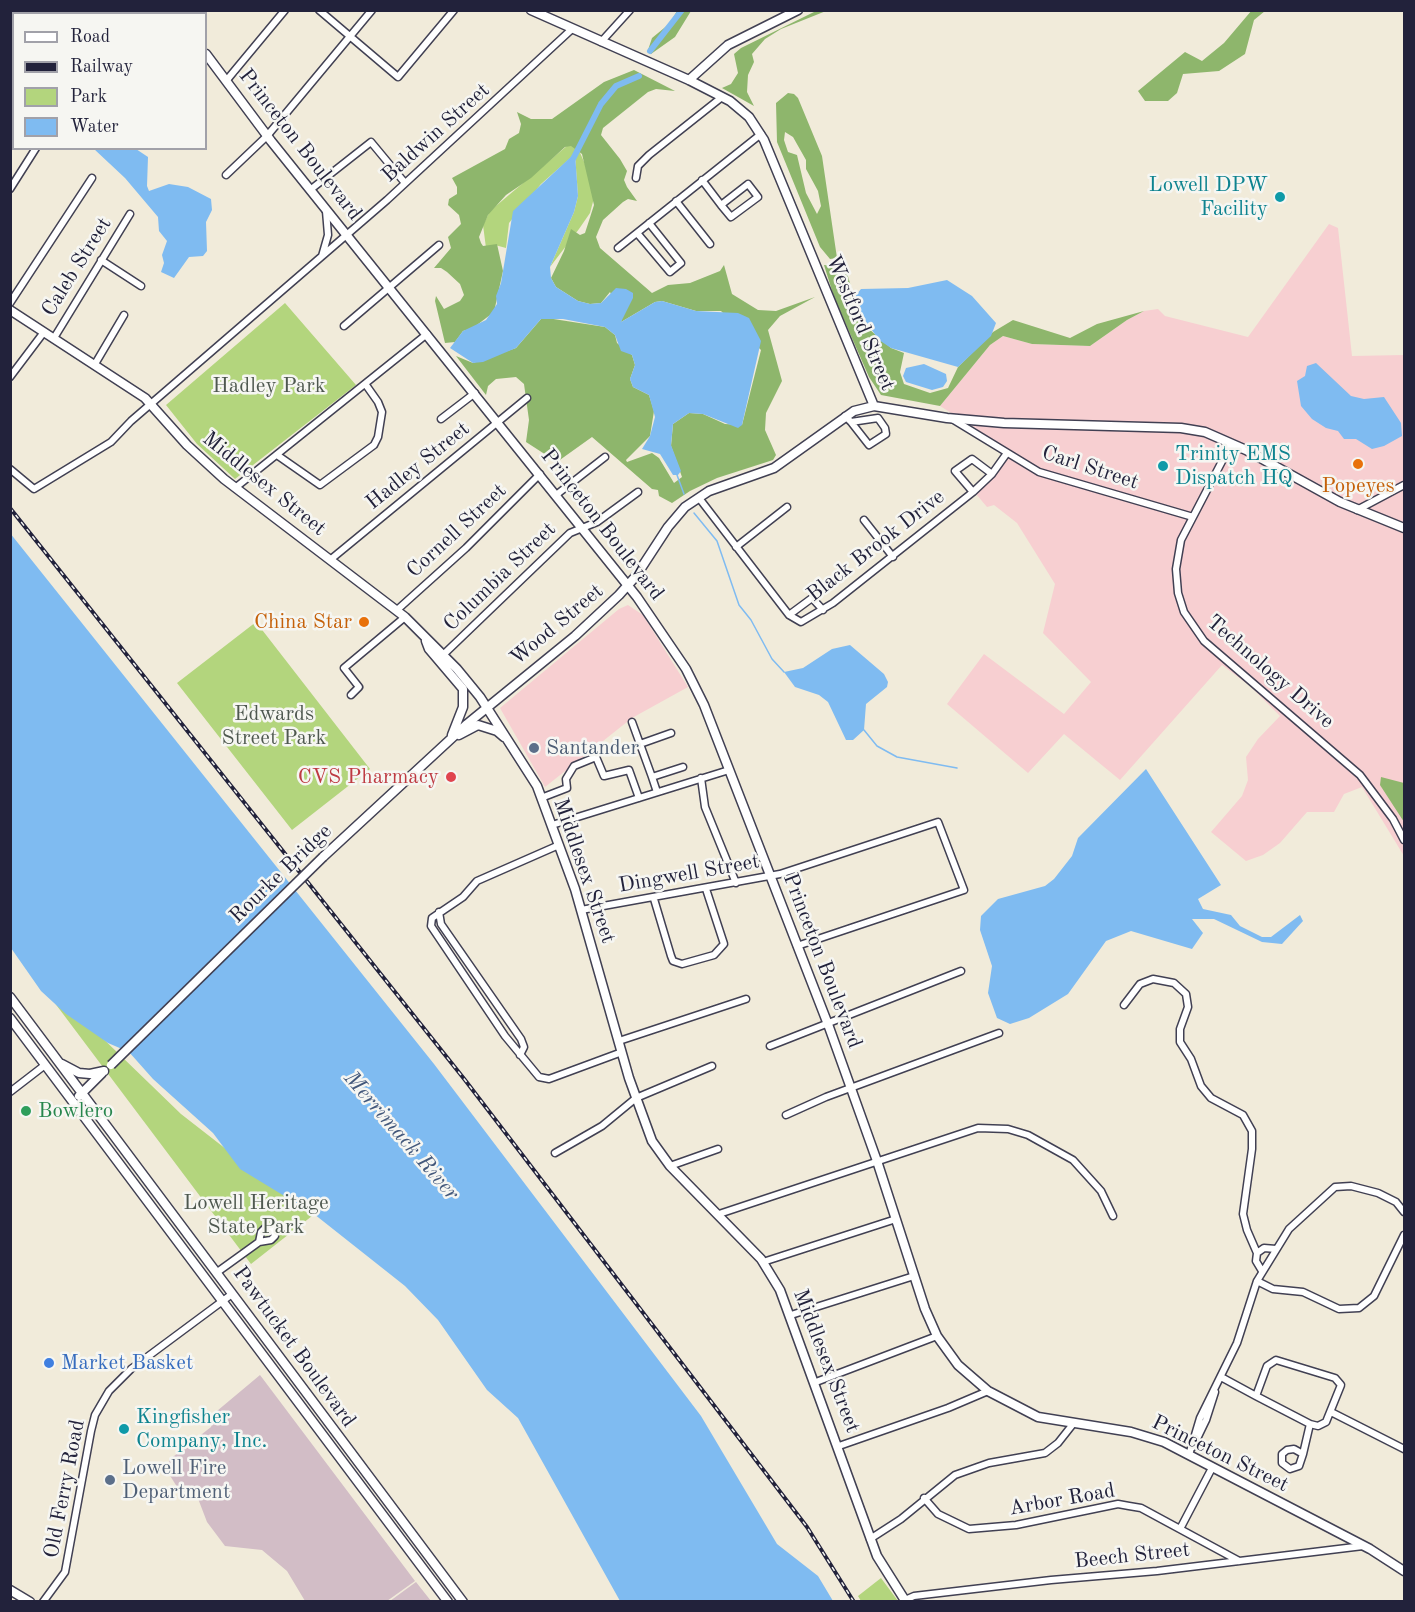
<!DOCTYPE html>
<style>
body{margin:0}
#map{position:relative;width:1415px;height:1612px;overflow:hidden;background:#f1ebda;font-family:"Old Standard TT",serif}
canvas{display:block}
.frame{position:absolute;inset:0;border:12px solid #22223b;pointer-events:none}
.legend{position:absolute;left:12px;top:12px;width:195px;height:138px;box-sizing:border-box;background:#f6f6f2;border:2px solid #a1a1a9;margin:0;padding:8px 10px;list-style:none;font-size:18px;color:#22223b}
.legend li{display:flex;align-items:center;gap:12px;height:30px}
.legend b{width:30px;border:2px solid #a1a1a9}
</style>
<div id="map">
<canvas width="1415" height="1612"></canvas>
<div class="frame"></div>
<ul class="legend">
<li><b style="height:8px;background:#fff"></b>Road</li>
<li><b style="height:8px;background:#22223b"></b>Railway</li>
<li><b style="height:16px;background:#b3d57d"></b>Park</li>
<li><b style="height:16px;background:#7fbbf1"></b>Water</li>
</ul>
</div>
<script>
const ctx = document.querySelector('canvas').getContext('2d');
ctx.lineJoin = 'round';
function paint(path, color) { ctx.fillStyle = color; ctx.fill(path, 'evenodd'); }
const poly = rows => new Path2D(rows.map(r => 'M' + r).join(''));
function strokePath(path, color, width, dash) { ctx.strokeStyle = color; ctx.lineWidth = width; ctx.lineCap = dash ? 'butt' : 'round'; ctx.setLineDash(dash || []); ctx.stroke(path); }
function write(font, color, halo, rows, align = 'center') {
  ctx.font = font + ' "Old Standard TT",serif'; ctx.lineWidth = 5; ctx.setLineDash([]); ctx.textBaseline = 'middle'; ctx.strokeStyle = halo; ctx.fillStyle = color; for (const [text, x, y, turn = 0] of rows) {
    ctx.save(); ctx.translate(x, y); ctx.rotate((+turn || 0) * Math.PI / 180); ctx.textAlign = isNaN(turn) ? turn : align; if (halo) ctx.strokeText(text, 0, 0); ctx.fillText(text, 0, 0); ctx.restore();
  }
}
paint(poly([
 [1329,224,1338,228,1352,356,1404,355,1404,856,1362,787,1344,794,1334,812,1307,812,1280,843,1263,855,1246,861,1211,832,1242,796,1248,780,1246,757,1258,739,1280,716,1250,686,1222,665,1120,780,1064,734,1028,773,947,704,984,654,1064,714,1091,682,1043,633,1055,584,1017,523,994,505,987,507,976,494,1007,460,974,427,940,406,990,345,1003,336,1032,344,1090,346,1127,320,1144,311,1158,309,1165,316,1248,337],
 [628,605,643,615,688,687,632,718,545,787,500,708,619,609]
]), '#f7cfd1');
paint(poly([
 [260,1375,415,1581,387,1601,305,1601,287,1571,262,1550,225,1546,207,1522,194,1488,179,1490,169,1474,169,1460,211,1427,217,1411],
 [416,1582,431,1601,390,1601]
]), '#d2bdc6');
paint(poly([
 [568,145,577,146,585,164,594,198,590,213,579,229,550,267,574,212,578,196,575,154,541,184,509,223,506,248,495,245,486,248,483,225,490,211],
 [285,303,356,385,235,479,197,444,166,405],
 [256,622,370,769,292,830,177,683],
 [10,933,90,1026,181,1114,312,1216,251,1264,36,978],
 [881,1578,898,1601,861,1601,858,1596]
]), '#b3d57d');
paint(poly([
 [1252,10,1265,11,1254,20,1245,54,1219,71,1183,74,1177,93,1168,101,1145,101,1138,91,1185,52,1202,61,1224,43],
 [677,11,691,11,675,37,651,54,648,50,652,38,669,24],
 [816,11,826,11,781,29,765,39,752,54,754,62,748,75,747,92,754,106,722,88,731,84,738,73,734,54,741,48],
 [634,70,675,91,656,89,648,92,603,128,601,135,620,159,627,171,624,180,627,187,637,201,628,199,623,202,603,220,596,237,600,248,652,293,668,285,690,283,720,271,724,265,732,294,758,310,776,311,815,297,780,316,768,330,782,381,766,413,765,430,776,455,773,460,717,478,690,491,672,503,659,496,658,490,652,489,592,437,557,462,526,442,529,420,524,384,516,377,496,379,488,386,486,395,456,356,473,363,516,348,541,319,547,318,605,327,615,335,617,343,632,355,635,365,630,379,633,387,649,395,654,411,650,436,626,460,627,462,652,453,659,458,674,483,682,477,671,446,673,424,689,413,703,414,725,424,742,425,761,350,721,311,696,311,662,301,655,302,621,322,622,316,610,292,601,303,590,304,578,301,556,287,551,278,564,251,571,229,580,235,585,233,594,205,582,154,578,151,571,146,565,147,531,178,506,195,488,215,479,237,481,243,483,246,497,244,503,271,494,312,473,328,463,331,455,342,445,343,435,301,436,296,444,309,460,301,464,295,460,284,447,272,441,268,434,268,451,248,448,237,461,224,459,215,448,205,449,199,457,194,457,187,452,178,505,149,509,139,519,133,521,124,517,112,531,119,552,119,604,82],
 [788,93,794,94,798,98,822,156,837,258,830,259,820,247,777,142,776,103],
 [785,132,793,137,806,160,806,169,818,191,821,206,817,214,806,193,797,155,788,152,784,140],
 [824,265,845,267,859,312,869,329,891,348,904,353,900,372,904,384,930,393,948,388,958,367,993,332,1013,320,1070,338,1097,324,1144,311,1127,320,1090,346,1032,344,1003,336,990,345,940,406,881,395,869,377,834,297],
 [1381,777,1404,783,1404,822,1380,785]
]), '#8eb66c');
paint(poly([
 [94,149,136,149,148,157,147,186,149,191,169,184,188,187,211,199,212,210,206,222,207,251,203,256,189,257,174,278,161,272,164,263,162,255,167,241,159,231,158,217,125,178],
 [575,153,578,196,574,212,550,267,551,278,556,287,578,301,590,304,601,303,616,288,626,289,633,293,633,298,621,322,655,302,662,301,696,311,738,313,749,318,761,341,742,425,738,428,703,414,689,413,673,424,671,445,681,471,678,475,673,475,660,454,642,449,650,436,655,417,649,395,633,387,630,379,635,365,632,355,621,351,615,335,605,327,563,319,541,319,516,348,483,362,473,363,450,348,463,331,486,320,497,304,496,296,501,283,513,211],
 [947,280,972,296,996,323,991,336,958,367,891,348,879,340,859,312,856,295,861,289,908,288],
 [1316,363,1351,396,1364,399,1384,397,1401,423,1402,436,1384,446,1372,449,1356,439,1344,439,1338,431,1326,428,1312,419,1301,406,1297,381,1305,376,1307,366],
 [924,364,946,374,947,381,943,387,932,390,906,382,903,376,906,368],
 [10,533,434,1064,701,1416,777,1544,818,1576,833,1601,620,1601,518,1418,487,1390,438,1320,405,1286,314,1214,240,1169,213,1133,153,1079,129,1052,108,1043,66,1014,41,991,11,948],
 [850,645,884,674,888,682,887,687,866,704,864,730,853,740,846,740,828,702,819,695,795,687,784,672,803,668,832,649],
 [1146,769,1221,885,1198,899,1203,909,1231,915,1240,926,1262,937,1271,937,1300,915,1303,921,1282,944,1262,942,1214,919,1192,919,1203,933,1192,949,1131,931,1106,941,1068,994,1029,1018,1010,1024,997,1018,988,993,992,966,980,930,981,916,998,899,1045,886,1054,879,1072,856,1078,838]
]), '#7fbbf1');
strokePath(poly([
 [677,475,684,494],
 [694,513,717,541,739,605,751,620,772,659,784,672],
 [864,730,877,746,897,757,957,768]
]), '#7fbbf1', 1.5);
strokePath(poly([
 [650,51,682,10],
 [573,159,601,104,616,86,639,76]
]), '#7fbbf1', 6);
const minor = poly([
 [67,10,73,14],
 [162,10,165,14],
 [319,10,398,77,454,10],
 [121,14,123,10],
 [601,42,630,10],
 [10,45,14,47],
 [226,81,285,10],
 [226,175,267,136,372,10],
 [636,178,638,166,649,155,722,97],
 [702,180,721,205,731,217,758,197,748,184,721,205],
 [10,189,36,148],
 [310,190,371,142,405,183],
 [676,201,710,244],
 [637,233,670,272,681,263,649,223],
 [618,248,761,134],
 [322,256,328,235,326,211],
 [101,260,141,286],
 [10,303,92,178],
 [344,326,439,245],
 [54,338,130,214],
 [95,364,124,315],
 [10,377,44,332],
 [845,416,851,422,878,418,885,428,886,434,869,445,851,422],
 [441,419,475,393],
 [952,419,1039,472,1193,517],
 [1231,444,1181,540,1176,569,1178,593,1184,612,1204,641,1360,775,1393,819,1404,840],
 [277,455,320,485,374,445,378,437,382,412,378,402,366,385],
 [10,469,34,489,111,442,131,421,387,200,572,29],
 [235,488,427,334],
 [973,492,955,471,972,459,992,474],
 [556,495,605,457],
 [699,498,789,615,801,622,833,603,973,492,992,474,1007,453],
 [1357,510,1404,485],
 [864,520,893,557],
 [736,547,787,507],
 [330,560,527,398],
 [397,610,466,548,540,474],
 [789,615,812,598,823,610],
 [443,655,570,533,597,522,638,492],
 [351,695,359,687,344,668,405,617],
 [632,722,640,744,671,733],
 [640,744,652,777,683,767],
 [652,777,657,792],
 [701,778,705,807,736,883],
 [541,798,567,788,566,779,574,766,596,757,604,776,629,770,639,798],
 [552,825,729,770],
 [559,845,477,881,463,897,432,918,431,926,505,1036,539,1077,549,1079,622,1052],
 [654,899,671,956,673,961,682,964,714,955,724,944,706,889],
 [581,910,780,874,938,822,964,890,797,946],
 [439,912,441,924,521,1039,524,1047,520,1055],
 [1124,1005,1140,984,1153,979,1174,983,1186,994,1188,1007,1180,1029,1180,1042,1191,1059,1201,1086,1211,1098,1243,1115,1252,1131,1252,1149,1243,1214,1247,1230,1257,1253,1256,1261,1262,1271],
 [619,1041,746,999],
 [770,1046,961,971],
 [10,1092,45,1065],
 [786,1115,826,1097,999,1033],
 [555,1153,602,1126,636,1098,712,1066],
 [670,1166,718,1149],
 [1404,1212,1396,1202,1378,1193,1351,1186,1335,1187,1289,1229,1257,1281,1273,1289,1303,1292,1339,1309,1359,1308,1374,1296,1404,1235],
 [719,1214,978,1128,1008,1129,1028,1135,1073,1160,1101,1191,1113,1216],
 [1257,1253,1264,1248,1276,1249],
 [763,1262,896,1219],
 [216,1273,259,1242,261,1232,266,1227,273,1230,275,1236,271,1240,259,1242],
 [791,1315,914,1276],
 [1221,1377,1256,1396,1310,1424,1318,1426,1326,1422,1341,1385,1335,1378,1276,1360,1267,1366,1256,1396],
 [816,1382,937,1336],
 [1331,1412,1404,1449],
 [839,1446,948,1408,988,1391],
 [1193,1447,1206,1420,1215,1392],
 [1303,1454,1294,1449,1287,1450,1282,1454,1282,1463,1290,1469,1299,1466,1303,1454,1310,1424],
 [1189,1455,1200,1418,1237,1343,1257,1281],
 [924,1498,938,1514,969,1529,1016,1525,1118,1504,1129,1506,1141,1508,1239,1561],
 [1180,1529,1212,1468],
 [870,1539,901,1519,955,1475,989,1463,1045,1453,1058,1443,1073,1424],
 [905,1600,914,1596,1051,1580,1157,1571,1363,1546],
 [43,1602,65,1572,91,1431,95,1415,109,1391,131,1369,232,1294]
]);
const major = poly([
 [531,10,689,80,730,101,749,117,764,140,874,406],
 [200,14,202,10],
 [206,54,271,141,637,597,686,669,704,705,829,1027,877,1161,925,1309,937,1336,958,1365,988,1391,1038,1417,1131,1432,1164,1442,1370,1549,1404,1571],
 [689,80,728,45,798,10],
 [10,310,145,398,187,445,224,479,405,617,457,669,480,697,537,786,547,813,575,889,629,1078,652,1141,670,1166,761,1259,780,1290,877,1556,906,1602],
 [426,641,429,649,463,689,463,707,452,735],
 [459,735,478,725,497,731,504,737],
 [323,857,467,724,575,636,619,595,636,576,668,527,685,507,709,491,774,468,854,411,874,406,947,418,1004,423,1181,428,1205,432,1246,450,1340,502,1404,528],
 [10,997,463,1602],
 [10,1018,448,1602],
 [62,1064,79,1073,90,1074,104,1071],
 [79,1096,102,1073],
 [10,1590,30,1602]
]);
strokePath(minor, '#414053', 9);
strokePath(major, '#414053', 11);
strokePath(minor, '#fff', 6);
strokePath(major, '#fff', 8);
const rail = poly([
 [10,508,465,1080,807,1527,854,1602]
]);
strokePath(rail, '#22223b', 4);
strokePath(rail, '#f6f6f2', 1.5, [4.5]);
const majorBridge = poly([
 [111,1065,323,857]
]);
strokePath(majorBridge, '#414053', 11, []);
strokePath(majorBridge, '#fff', 8);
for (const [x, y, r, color] of [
 [1280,197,6,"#0f9aa8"],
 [1358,464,6,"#e8710a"],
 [1163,466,6,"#0f9aa8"],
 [364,622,6,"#e8710a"],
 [534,748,6,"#5c6f8a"],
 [451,777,6,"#e0444e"],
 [26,1111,6,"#2e9e5b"],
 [49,1363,6,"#3f7fe0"],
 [124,1429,6,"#0f9aa8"],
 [110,1480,6,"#5c6f8a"]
]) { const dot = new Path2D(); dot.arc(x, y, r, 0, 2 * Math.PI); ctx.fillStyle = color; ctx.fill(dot); strokePath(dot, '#f6f6f2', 2); }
write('21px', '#22223b', '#f6f6f2', [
 ["Baldwin Street",436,133,-42],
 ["Princeton Boulevard",300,145,52],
 ["Caleb Street",77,267,-58],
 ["Westford Street",860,323,67],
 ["Hadley Street",418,466,-39],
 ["Carl Street",1090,468,18],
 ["Middlesex Street",264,484,39],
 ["Princeton Boulevard",602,525,52],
 ["Cornell Street",457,531,-43],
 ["Black Brook Drive",876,546,-38],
 ["Columbia Street",500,577,-44],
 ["Wood Street",557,625,-40],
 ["Technology Drive",1270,672,41],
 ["Middlesex Street",584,871,71],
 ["Rourke Bridge",281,874,-44],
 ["Dingwell Street",689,874,-10],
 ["Princeton Boulevard",822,961,69],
 ["Pawtucket Boulevard",294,1347,54],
 ["Middlesex Street",826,1361,69],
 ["Princeton Street",1220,1454,26],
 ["Old Ferry Road",65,1489,-79],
 ["Arbor Road",1062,1500,-10],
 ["Beech Street",1132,1556,-6]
]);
write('21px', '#0d838f', '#f6f6f2', [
 ["Lowell DPW",1268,185,"right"],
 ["Facility",1268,209,"right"],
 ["Trinity EMS",1175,454],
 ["Dispatch HQ",1175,478],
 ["Kingfisher",136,1417],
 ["Company, Inc.",136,1441]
], 'left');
write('21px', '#4e584f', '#f6f6f2', [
 ["Hadley Park",269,386],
 ["Edwards",274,714],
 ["Street Park",274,738],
 ["Lowell Heritage",256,1203],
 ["State Park",256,1227]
]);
write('21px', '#c56008', '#f6f6f2', [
 ["Popeyes",1358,486],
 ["China Star",352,622,"right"]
]);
write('21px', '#4e5e75', '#f6f6f2', [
 ["Santander",546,748],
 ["Lowell Fire",122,1468],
 ["Department",122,1492]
], 'left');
write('21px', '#be3a42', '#f6f6f2', [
 ["CVS Pharmacy",439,777]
], 'right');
write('21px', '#27864d', '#f6f6f2', [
 ["Bowlero",38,1111]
], 'left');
write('21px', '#366cbe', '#f6f6f2', [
 ["Market Basket",61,1363]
], 'left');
write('italic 22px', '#43587b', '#f6f6f2', [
 ["Merrimack River",401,1136,49]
]);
</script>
